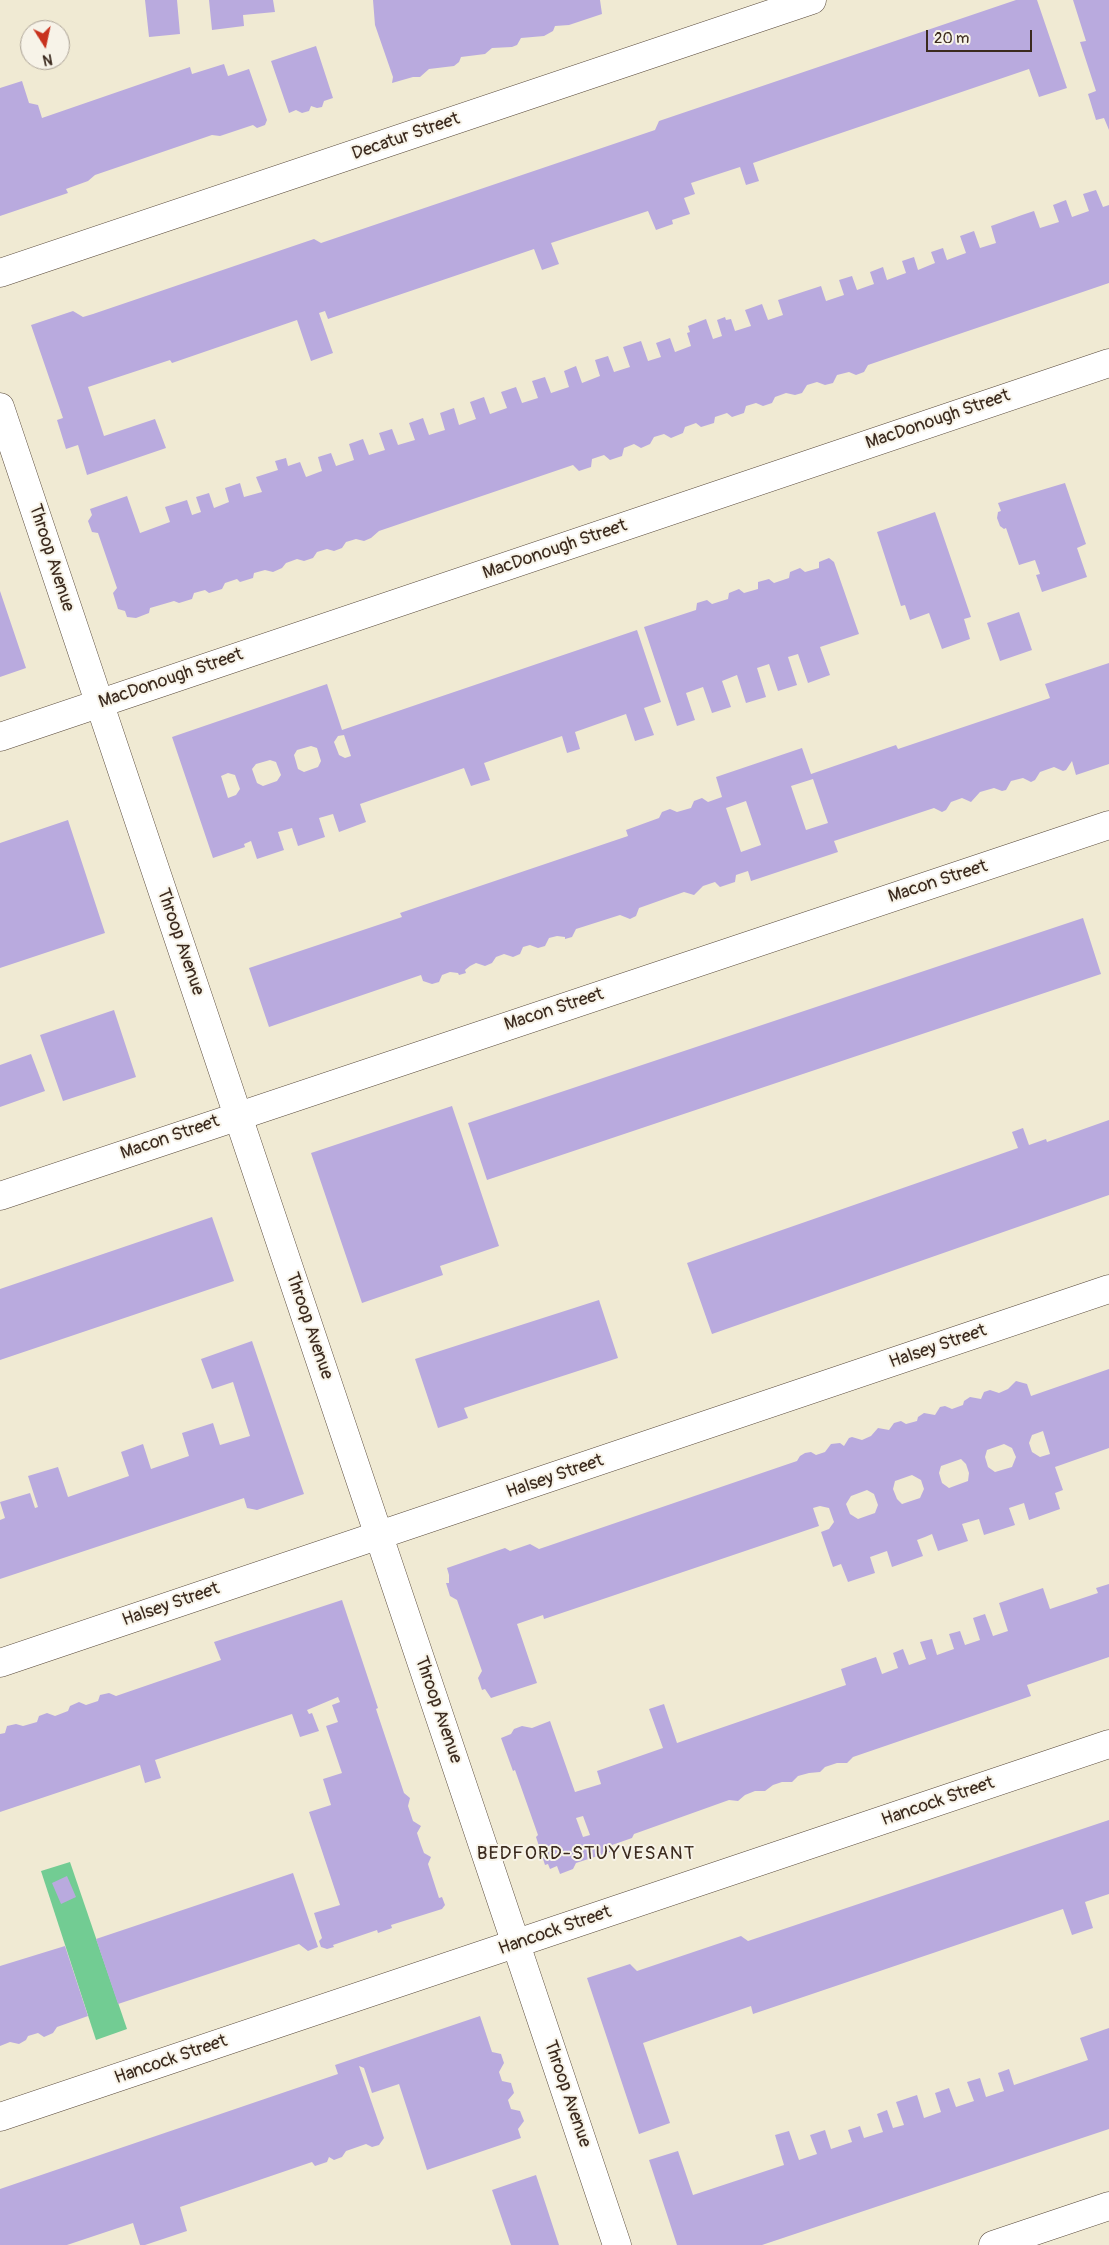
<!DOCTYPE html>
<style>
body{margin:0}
#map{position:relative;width:1109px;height:2245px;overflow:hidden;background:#f0ead3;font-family:Pangolin,sans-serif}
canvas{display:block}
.north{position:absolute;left:20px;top:20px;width:50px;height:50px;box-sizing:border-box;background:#f7f3e8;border:1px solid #aca397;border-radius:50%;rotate:170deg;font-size:14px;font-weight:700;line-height:20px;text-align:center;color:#3b2a1e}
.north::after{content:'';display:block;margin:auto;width:18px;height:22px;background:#c8321e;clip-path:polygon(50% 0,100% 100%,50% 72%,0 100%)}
.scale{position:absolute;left:926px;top:30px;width:106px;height:22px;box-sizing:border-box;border:2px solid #3b2a1e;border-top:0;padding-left:6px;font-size:15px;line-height:18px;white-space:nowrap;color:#3b2a1e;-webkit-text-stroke:4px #f7f3e8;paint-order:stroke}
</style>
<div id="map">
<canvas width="1109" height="2245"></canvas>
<div class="north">N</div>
<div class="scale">20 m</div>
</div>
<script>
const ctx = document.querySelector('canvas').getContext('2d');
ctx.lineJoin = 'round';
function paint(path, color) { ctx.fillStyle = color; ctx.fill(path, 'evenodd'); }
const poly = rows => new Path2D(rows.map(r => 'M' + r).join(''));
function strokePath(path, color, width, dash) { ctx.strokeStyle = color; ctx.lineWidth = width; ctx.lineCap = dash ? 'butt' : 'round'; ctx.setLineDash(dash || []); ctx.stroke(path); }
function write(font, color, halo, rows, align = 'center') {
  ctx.font = font + ' Pangolin,sans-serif'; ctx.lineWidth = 4; ctx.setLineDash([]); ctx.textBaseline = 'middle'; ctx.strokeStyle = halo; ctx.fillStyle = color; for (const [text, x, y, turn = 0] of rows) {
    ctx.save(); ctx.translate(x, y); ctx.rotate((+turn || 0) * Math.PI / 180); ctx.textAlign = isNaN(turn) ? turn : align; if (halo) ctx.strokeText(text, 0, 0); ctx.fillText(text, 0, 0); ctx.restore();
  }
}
paint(poly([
 [70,1862,127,2029,96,2040,41,1871]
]), '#72cc93');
paint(poly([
 [145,0,177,0,180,34,149,37],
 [209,0,273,0,275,12,243,15,244,26,212,30],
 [373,0,600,0,602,14,569,25,555,26,553,31,544,36,521,38,517,45,512,47,492,48,485,54,461,57,459,62,454,66,429,69,420,77,413,77,392,83,393,77,375,25],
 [1016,0,1037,0,1067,88,1039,97,1029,69,753,163,759,181,746,185,740,167,691,183,695,194,684,198,690,214,672,220,673,224,656,230,648,211,551,243,559,264,542,270,534,249,328,319,325,311,319,313,333,353,311,361,297,320,172,363,170,360,88,387,104,436,155,419,166,448,87,475,78,445,66,449,57,420,63,418,31,325,73,311,83,317,93,314,314,239,321,243,655,130,659,121],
 [1073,0,1109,0,1109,130,1104,118,1096,120,1088,94,1096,91,1080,42,1086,41],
 [316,46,333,98,324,101,322,107,317,108,311,106,309,111,302,113,296,110,289,113,271,61],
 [224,64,228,76,249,69,267,120,265,125,257,128,253,125,220,136,212,135,95,175,88,181,66,189,68,193,0,216,0,88,22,81,29,103,38,105,42,118,190,67,192,74],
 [1096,190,1103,207,1109,205,1109,283,868,365,864,372,856,375,849,372,837,375,833,383,825,385,817,382,807,385,802,393,795,395,786,393,775,397,772,403,763,406,756,403,746,406,744,413,732,417,727,413,715,417,714,423,701,427,696,423,685,427,683,433,671,438,664,434,654,437,650,444,641,448,634,444,624,448,622,456,610,460,604,455,592,459,591,467,579,471,573,465,379,531,371,538,364,541,356,539,346,542,342,548,334,551,327,549,317,552,313,558,304,561,297,559,286,563,282,568,273,572,265,570,254,573,253,578,240,582,237,579,225,583,222,589,209,593,205,590,194,593,192,599,179,603,174,601,150,608,149,613,136,618,127,617,125,611,118,609,113,593,117,588,98,533,92,532,88,521,92,515,90,509,127,496,140,533,170,522,165,507,187,500,192,515,201,512,196,497,209,493,214,508,229,502,225,488,240,483,244,497,262,492,256,477,278,470,275,461,286,458,288,466,300,462,306,477,322,471,318,457,331,453,336,466,354,460,349,444,363,439,369,455,385,450,379,433,392,429,398,445,415,440,409,423,423,418,429,435,445,430,440,413,454,408,459,425,476,419,470,402,484,397,490,414,507,408,501,392,516,387,522,403,538,398,532,381,545,377,551,393,569,387,564,371,576,366,582,383,600,376,595,360,608,356,614,372,630,367,623,347,641,341,648,361,661,357,656,343,670,338,675,352,691,346,687,333,690,332,688,326,706,319,713,339,722,336,717,320,725,317,726,320,731,319,735,331,751,326,745,310,762,304,768,320,783,315,778,300,821,286,826,301,844,295,839,280,852,276,857,290,874,284,870,272,883,267,887,280,906,273,902,261,914,257,918,270,935,263,931,252,943,248,947,260,966,253,960,236,974,231,980,248,996,243,991,226,1022,215,1034,211,1040,228,1059,222,1053,205,1066,200,1072,217,1089,211,1083,194],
 [1065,483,1086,544,1077,548,1087,577,1042,592,1036,575,1040,574,1035,560,1019,565,1006,528,1004,529,1000,526,997,518,998,512,1001,511,998,503],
 [935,512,971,617,964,619,970,639,942,649,929,613,910,620,905,605,901,606,877,532],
 [829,558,834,562,859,634,820,647,830,675,808,683,798,654,788,657,797,685,778,691,769,664,757,668,766,697,746,703,737,675,722,681,731,707,712,713,703,687,686,693,695,720,677,726,644,627,696,610,697,603,707,600,712,604,728,599,729,593,739,589,744,593,758,589,758,582,769,579,774,583,789,578,790,572,800,568,805,572,819,568,819,562],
 [0,591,26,668,0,677],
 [1019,612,1032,650,1000,661,987,623],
 [637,630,661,702,644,708,654,735,635,741,626,714,575,732,580,749,567,753,562,736,484,763,490,780,471,786,464,768,360,804,366,822,339,832,333,814,319,818,325,837,298,846,292,828,278,832,284,850,257,859,251,841,244,844,245,847,213,858,172,737,327,684,342,730],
 [344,735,351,756,345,758,339,755,334,742,338,736],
 [311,746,317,748,321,761,318,767,304,772,298,769,294,755,297,750],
 [270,760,276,762,281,775,277,781,263,786,257,783,252,769,256,764],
 [228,773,235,775,240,789,236,795,228,798,221,776],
 [1109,663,1109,764,1076,775,1072,761,1066,770,1063,771,1054,767,1040,772,1035,780,1031,782,1023,778,1011,781,1006,790,1002,791,994,788,980,792,971,802,962,798,951,802,946,810,942,812,934,808,834,841,838,852,751,881,748,871,736,875,735,882,720,887,715,882,703,886,694,895,684,892,639,908,636,916,630,919,620,915,576,929,572,937,565,939,565,937,557,936,549,938,545,946,538,948,530,945,523,947,520,954,513,957,504,954,496,957,492,963,485,966,476,963,470,966,465,970,466,973,459,975,458,973,450,972,442,975,439,982,432,984,423,981,421,975,269,1027,249,968,402,917,400,913,628,836,626,830,659,818,662,812,670,809,677,812,691,808,694,801,702,798,708,802,722,797,716,777,802,748,811,774,896,745,898,749,1050,698,1045,684],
 [813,779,828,823,806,830,791,786],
 [746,801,761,845,741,852,726,808],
 [68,820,105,933,0,968,0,843],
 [1083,918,1101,974,487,1180,468,1123],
 [114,1010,136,1077,63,1101,40,1035],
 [31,1054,45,1091,0,1107,0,1065],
 [452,1106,499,1246,440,1266,443,1275,362,1303,311,1153],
 [1109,1120,1109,1195,712,1334,687,1263,1018,1148,1012,1132,1023,1128,1029,1145,1046,1139,1047,1142],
 [212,1217,234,1281,0,1360,0,1289],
 [599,1300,618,1358,464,1408,468,1418,438,1428,415,1359],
 [252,1341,304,1494,257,1510,247,1508,244,1498,0,1579,0,1520,5,1518,0,1502,30,1493,35,1508,38,1507,28,1476,58,1467,68,1497,129,1476,121,1452,143,1444,151,1469,189,1456,182,1433,213,1423,220,1445,250,1436,233,1382,212,1389,201,1359],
 [1109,1369,1109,1448,1055,1467,1063,1490,1055,1493,1060,1509,1029,1520,1024,1503,1009,1508,1015,1525,984,1535,979,1519,962,1524,968,1541,938,1551,932,1534,925,1537,917,1540,923,1556,892,1567,887,1551,870,1557,875,1573,848,1582,841,1564,833,1567,821,1532,829,1529,834,1522,829,1508,820,1506,813,1508,819,1526,544,1619,543,1615,517,1624,537,1683,491,1698,485,1689,482,1690,478,1678,482,1671,457,1600,450,1596,446,1583,449,1583,449,1575,447,1568,505,1548,510,1551,530,1544,539,1549,548,1546,797,1461,800,1456,805,1453,811,1452,816,1455,825,1452,831,1444,840,1443,844,1446,849,1438,852,1437,862,1440,871,1436,878,1428,889,1430,894,1423,901,1421,906,1424,917,1421,918,1417,924,1413,935,1415,940,1407,945,1406,952,1409,963,1405,964,1401,970,1397,981,1399,984,1392,990,1390,999,1393,1008,1389,1016,1381,1027,1384,1031,1396],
 [1043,1431,1050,1454,1040,1457,1032,1452,1029,1443,1032,1435],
 [1004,1444,1012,1448,1016,1457,1012,1467,995,1472,988,1467,985,1457,987,1450],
 [961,1459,966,1464,969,1473,968,1481,949,1488,942,1483,939,1473,941,1466],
 [912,1475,921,1480,924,1489,920,1498,902,1504,897,1499,893,1489,895,1481],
 [867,1490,874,1494,878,1505,875,1513,858,1519,850,1514,846,1504,851,1496],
 [1109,1584,1109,1657,1027,1685,1031,1696,853,1757,847,1763,837,1763,825,1767,820,1772,809,1773,798,1776,792,1782,782,1782,773,1785,765,1791,755,1791,745,1795,738,1801,729,1800,634,1834,632,1838,612,1845,610,1852,576,1863,573,1869,560,1874,557,1866,550,1869,548,1864,545,1865,536,1837,538,1835,515,1770,513,1771,501,1738,511,1734,514,1729,522,1726,532,1728,550,1721,575,1792,601,1784,597,1771,663,1748,649,1709,664,1704,677,1743,846,1685,841,1669,876,1657,882,1674,898,1668,893,1653,903,1649,909,1665,926,1659,920,1642,932,1639,937,1655,954,1649,949,1634,960,1631,965,1645,980,1640,973,1618,985,1614,993,1636,1008,1631,999,1603,1043,1588,1050,1609,1098,1593,1096,1588],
 [583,1816,590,1835,583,1837,576,1818],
 [342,1600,378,1708,376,1709,404,1793,410,1798,408,1806,413,1821,421,1826,417,1833,421,1845,424,1853,431,1857,428,1864,439,1898,442,1897,445,1905,442,1909,391,1925,392,1928,378,1933,377,1930,333,1945,334,1947,327,1949,321,1947,319,1941,322,1938,314,1913,340,1905,309,1812,331,1805,323,1779,342,1773,326,1726,338,1722,332,1705,340,1702,338,1697,307,1710,309,1714,312,1713,319,1731,300,1737,292,1714,155,1760,161,1778,145,1783,140,1765,0,1812,0,1734,5,1733,7,1726,16,1724,23,1726,37,1722,39,1716,47,1713,55,1716,68,1711,70,1706,79,1702,86,1705,98,1701,100,1695,109,1693,116,1696,221,1660,214,1642],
 [1109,1820,1109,1894,1085,1902,1093,1928,1072,1935,1063,1909,753,2014,751,2006,643,2043,670,2123,639,2134,587,1978,630,1964,637,1971,741,1936,748,1941],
 [293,1873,318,1947,308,1951,299,1944,118,2004,96,1939],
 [67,1876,76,1897,61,1904,52,1883],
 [65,1946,88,2016,57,2027,53,2033,44,2037,38,2033,28,2036,26,2040,19,2044,10,2042,0,2046,0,1966],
 [480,2016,492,2052,501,2054,504,2063,499,2072,502,2081,511,2083,514,2093,508,2100,511,2109,520,2111,524,2121,518,2129,521,2138,427,2170,399,2084,372,2093,364,2068,359,2066,384,2138,379,2145,372,2147,366,2144,346,2151,342,2157,334,2160,329,2157,327,2162,315,2166,312,2162,180,2207,187,2231,145,2245,140,2245,133,2223,67,2245,0,2245,0,2189,338,2074,335,2065],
 [1109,2028,1109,2129,762,2245,677,2245,649,2160,678,2151,693,2195,784,2165,775,2135,789,2131,799,2160,817,2154,810,2135,825,2130,831,2149,852,2142,848,2130,860,2126,864,2138,883,2132,877,2114,887,2110,893,2128,904,2125,896,2102,917,2095,924,2118,941,2112,935,2093,949,2088,956,2107,974,2101,967,2082,980,2078,986,2097,1004,2091,998,2073,1009,2069,1014,2085,1088,2060,1080,2038],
 [536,2175,559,2245,511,2245,492,2190]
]), '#b9aade');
const street = poly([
 [0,273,812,0],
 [0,407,617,2245],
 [0,737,1109,363],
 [0,1196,1109,825],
 [0,1663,1109,1289],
 [0,2117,1109,1744],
 [993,2245,1109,2206]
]);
strokePath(street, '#564739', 29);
strokePath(street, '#fff', 28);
write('18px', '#3b2a1e', '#f7f3e8', [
 ["Decatur Street",406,137,-19],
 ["MacDonough Street",938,420,-19],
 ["MacDonough Street",555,550,-19],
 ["Throop Avenue",51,558,72],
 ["MacDonough Street",171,679,-19],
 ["Macon Street",938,882,-18],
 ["Throop Avenue",180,942,71],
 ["Macon Street",554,1010,-18],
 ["Macon Street",170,1138,-19],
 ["Throop Avenue",309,1326,71],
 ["Halsey Street",938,1347,-19],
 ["Halsey Street",555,1477,-19],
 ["Halsey Street",171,1605,-19],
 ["Throop Avenue",438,1710,71],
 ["Hancock Street",938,1802,-19],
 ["Hancock Street",555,1931,-19],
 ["Hancock Street",171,2060,-19],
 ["Throop Avenue",567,2094,71]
]);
ctx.letterSpacing = '1px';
write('19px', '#3b2a1e', '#f7f3e8', [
 ["BEDFORD-STUYVESANT",586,1854]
]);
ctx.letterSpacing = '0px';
</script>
